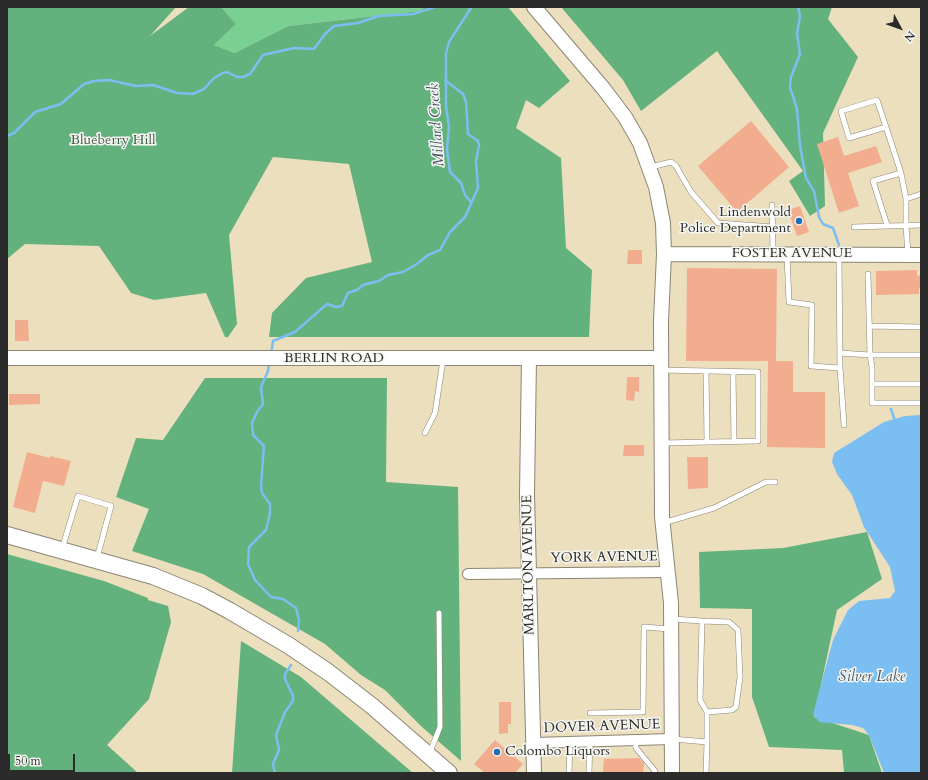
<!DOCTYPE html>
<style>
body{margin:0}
#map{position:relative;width:928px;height:780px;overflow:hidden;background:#ebdfbd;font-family:Cardo,serif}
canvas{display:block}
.frame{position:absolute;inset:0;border:8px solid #2b2b2b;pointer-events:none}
.north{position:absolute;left:880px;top:8px;width:40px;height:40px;-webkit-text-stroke:3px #f6f6f2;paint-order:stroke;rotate:131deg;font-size:11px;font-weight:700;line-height:16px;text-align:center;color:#2b2b2b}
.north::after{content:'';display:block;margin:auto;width:14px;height:18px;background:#2b2b2b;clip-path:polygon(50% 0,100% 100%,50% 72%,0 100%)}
.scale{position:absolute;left:8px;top:754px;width:67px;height:18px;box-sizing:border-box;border:2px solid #2b2b2b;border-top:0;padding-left:5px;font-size:12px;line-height:14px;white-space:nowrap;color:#2b2b2b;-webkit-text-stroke:3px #f6f6f2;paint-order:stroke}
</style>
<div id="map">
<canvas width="928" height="780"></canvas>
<div class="frame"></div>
<div class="north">N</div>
<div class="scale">50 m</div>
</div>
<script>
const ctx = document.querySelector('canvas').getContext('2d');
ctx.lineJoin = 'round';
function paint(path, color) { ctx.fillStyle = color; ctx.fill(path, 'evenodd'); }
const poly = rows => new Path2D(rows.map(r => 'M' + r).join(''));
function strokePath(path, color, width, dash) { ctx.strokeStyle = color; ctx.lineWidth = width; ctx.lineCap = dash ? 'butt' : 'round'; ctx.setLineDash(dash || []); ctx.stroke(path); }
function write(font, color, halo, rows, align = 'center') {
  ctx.font = font + ' Cardo,serif'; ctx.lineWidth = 3; ctx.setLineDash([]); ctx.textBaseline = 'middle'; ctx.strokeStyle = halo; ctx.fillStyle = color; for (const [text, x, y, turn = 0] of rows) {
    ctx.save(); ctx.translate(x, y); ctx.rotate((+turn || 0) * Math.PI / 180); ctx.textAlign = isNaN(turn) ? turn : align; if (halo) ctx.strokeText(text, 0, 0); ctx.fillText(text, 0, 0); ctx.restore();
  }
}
paint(poly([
 [221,7,425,7,419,11,288,26,235,53,214,45,236,24]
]), '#7ad093');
paint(poly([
 [7,7,176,7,150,36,189,7,221,7,236,24,214,45,235,53,288,26,419,11,425,7,508,7,570,81,539,108,526,100,516,128,561,158,566,248,592,270,589,337,269,337,272,313,306,278,372,262,349,164,273,157,229,235,237,324,228,337,225,337,206,293,154,300,131,293,99,246,25,244,7,259],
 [561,7,832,7,828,19,858,57,823,133,825,206,810,216,789,181,803,171,717,51,641,111,623,80],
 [205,378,387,378,386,482,458,487,461,761,422,727,385,690,361,675,325,644,203,574,132,551,149,509,116,497,136,438,163,440],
 [867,532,882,579,837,610,814,717,869,735,882,773,844,773,842,750,769,747,752,697,752,609,700,608,699,552,783,548],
 [7,554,104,581,148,598,148,600,168,606,171,622,149,699,107,745,138,773,7,773],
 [241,641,301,677,413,773,232,773]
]), '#63b27d');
paint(poly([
 [921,415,921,773,884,773,869,735,863,728,852,725,819,722,813,714,833,640,848,610,859,601,890,598,895,591,890,567,864,527,852,495,837,474,832,462,834,453,884,422,905,416]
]), '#7bbef1');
strokePath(poly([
 [467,7,471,8,449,42,446,53,446,107,449,126,447,150,450,172,461,183,465,195,471,202],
 [798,7,800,16,797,34,800,54,791,77,790,87,797,109,800,146,806,178,814,191,819,217,823,224,833,228,839,245],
 [7,136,14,133,35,112,61,104,84,84,94,81,109,80,136,86,153,85,177,93,193,94,204,89,214,78,223,73,227,72,237,77,243,77,250,74,263,55,294,48,314,49,325,34,334,26,358,23,379,16,413,14,435,7],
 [271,354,273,341,295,332,327,304,336,307,342,306,348,293,357,290,363,285,379,281,388,275,403,272,417,264,428,255,440,250,450,232,465,217,478,188,476,161,479,145,478,141,468,134,466,102,463,94,445,80],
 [269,363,268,371,261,387,263,404,257,412,252,423,253,435,264,446,261,486,262,493,270,504,270,513,266,530,249,547,248,564,255,580,271,597,283,599,296,608,299,620,298,631],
 [891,409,895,421],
 [275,773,273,764,279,750,276,735,285,712,293,701,293,696,285,679,285,674,291,665]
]), '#7bbef1', 2.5);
paint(poly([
 [751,121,789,167,737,212,698,166],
 [838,137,844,156,876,146,882,162,848,173,859,206,839,213,817,144],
 [800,206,809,232,797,236,788,210],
 [628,250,642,250,642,264,627,264],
 [687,268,777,269,776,361,793,361,793,392,825,392,825,448,767,447,768,361,686,361],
 [917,270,917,276,921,275,921,288,919,288,919,294,876,295,876,271],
 [15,320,28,320,29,341,15,341],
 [627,377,639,377,639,392,635,391,634,401,626,400],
 [9,394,40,394,40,404,9,405],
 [624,445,644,445,644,456,623,456],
 [27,452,50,458,50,456,71,461,64,486,43,481,35,513,13,507],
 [687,457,708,457,708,488,688,489],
 [499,702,511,702,511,724,508,724,508,733,499,734],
 [495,740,523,764,515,773,485,773,474,764],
 [639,758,644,763,643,773,603,773,604,759]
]), '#f2ad8e');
const lane = poly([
 [886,127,849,138,841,111,877,100,886,127,901,173,906,199,906,226,908,254],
 [651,167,671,162,676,166,691,192,718,223,773,227],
 [906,199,921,194],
 [772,205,773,253],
 [887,225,873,181,901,173],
 [854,227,921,225],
 [787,255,789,302,812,305,811,366,840,368,839,255],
 [869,326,921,327],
 [840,353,870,355,868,274],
 [921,355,870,355,872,367,872,403,921,403],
 [840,368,844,425],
 [661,370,758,372,758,441,663,443],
 [706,371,707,441],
 [733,372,734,441],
 [872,384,921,384],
 [425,433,435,413,443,360],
 [663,523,714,508,766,482,775,482],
 [62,549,78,496,111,506,97,558],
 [672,619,702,621,729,622,738,630,740,677,736,707,732,710,707,712,700,700,702,621],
 [590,713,643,712,644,627,670,629],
 [673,739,707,742,707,712],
 [635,740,636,748,655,771,654,773],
 [430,752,440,727,439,613],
 [569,773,570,742],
 [589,773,590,741],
 [706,773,707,742]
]);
const street = poly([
 [468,574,668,572],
 [534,743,672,739]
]);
const secondary = poly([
 [534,7,603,88,625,117,640,143,656,187,663,223,664,254,661,321,662,517,671,603,672,773],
 [664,254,921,255],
 [7,358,661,358],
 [529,358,527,494,534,773]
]);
const primary = poly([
 [7,535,153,576,202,596,230,611,288,645,328,672,372,706,449,773]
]);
strokePath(lane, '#8b8574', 6);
strokePath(street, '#8b8574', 12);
strokePath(secondary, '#8b8574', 16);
strokePath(primary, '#8b8574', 18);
strokePath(lane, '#fff', 5);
strokePath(street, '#fff', 10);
strokePath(secondary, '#fff', 14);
strokePath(primary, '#fff', 16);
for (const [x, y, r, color] of [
 [799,221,4,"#1f6fb2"],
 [497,752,4,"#1f6fb2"]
]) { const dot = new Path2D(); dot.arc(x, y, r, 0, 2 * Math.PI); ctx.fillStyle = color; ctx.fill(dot); strokePath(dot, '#f6f6f2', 1.5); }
write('14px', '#435d4a', '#f6f6f2', [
 ["Blueberry Hill",113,141]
]);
write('14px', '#2b2b2b', '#f6f6f2', [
 ["Lindenwold",791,213],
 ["Police Department",791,229],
 ["Colombo Liquors",505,752,"left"]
], 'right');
write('14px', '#2b2b2b', '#f6f6f2', [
 ["FOSTER AVENUE",792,254],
 ["BERLIN ROAD",334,359],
 ["YORK AVENUE",604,558,-1],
 ["MARLTON AVENUE",529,565,-91],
 ["DOVER AVENUE",602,727,-2]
]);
write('italic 15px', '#435766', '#f6f6f2', [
 ["Millard Creek",437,125,-94],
 ["Silver Lake",872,678]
]);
</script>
